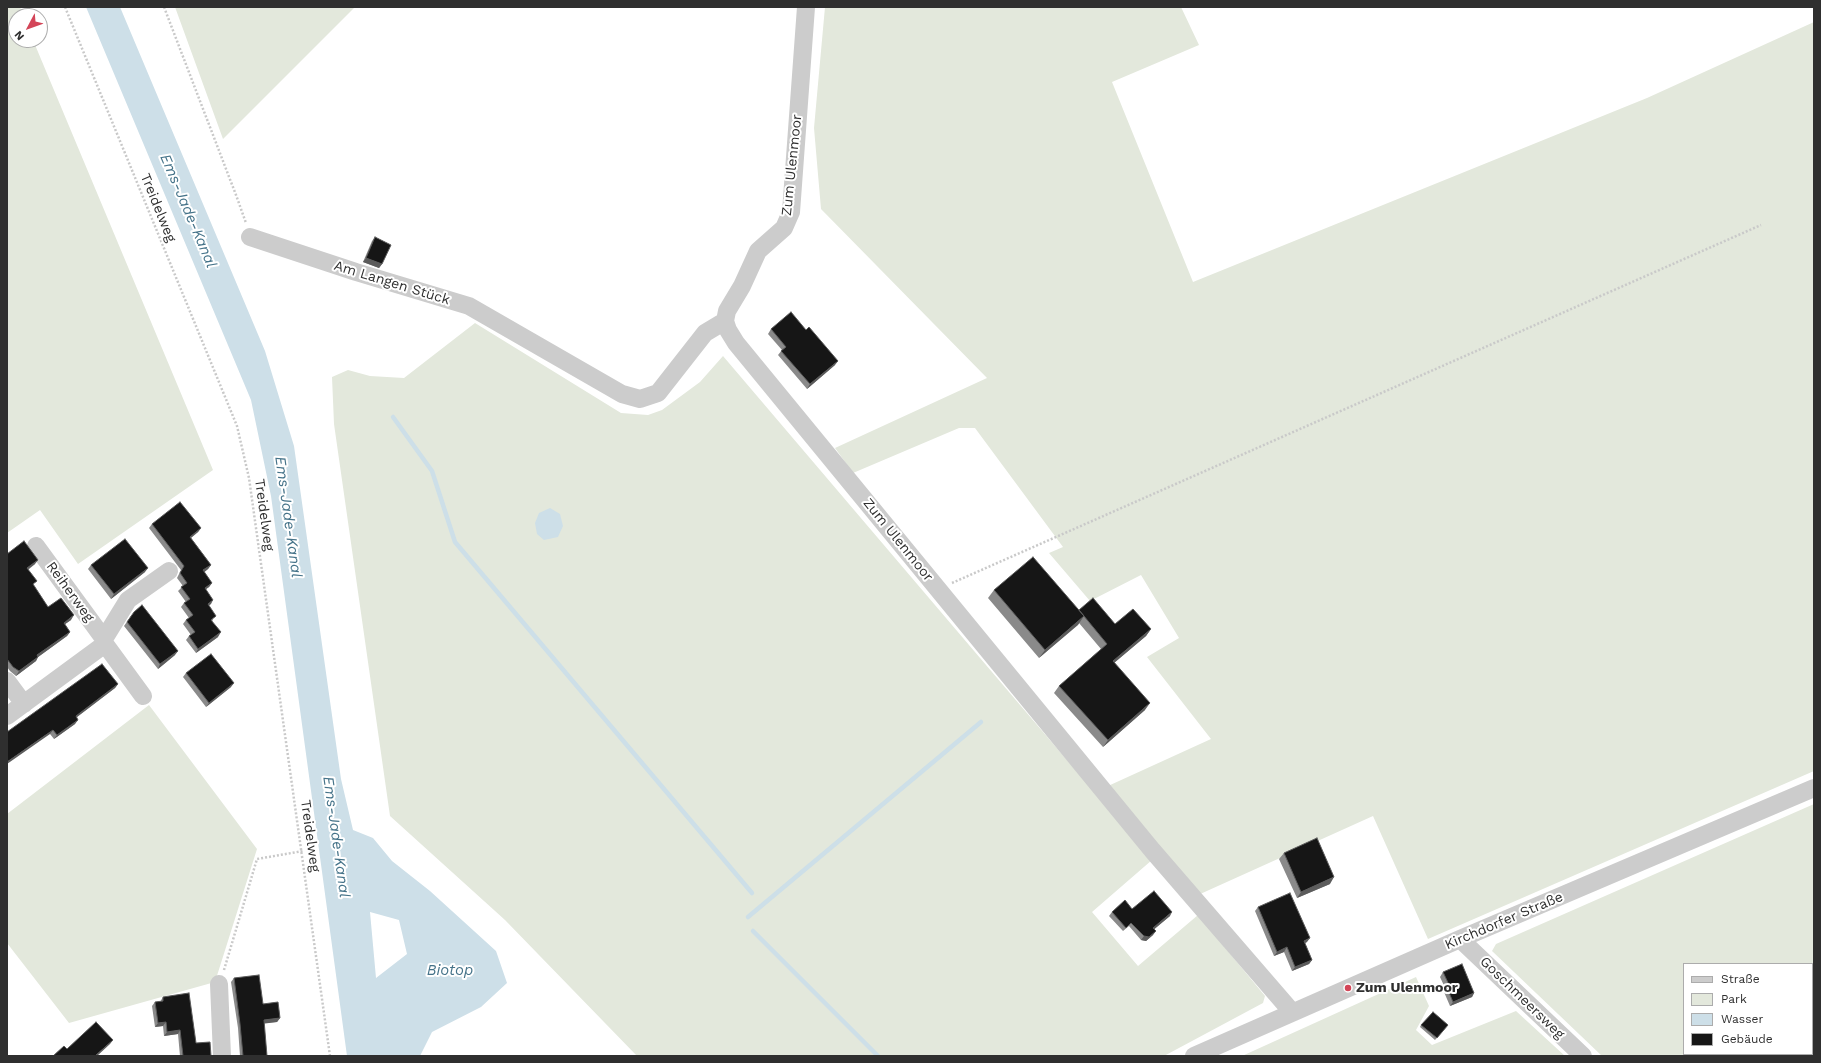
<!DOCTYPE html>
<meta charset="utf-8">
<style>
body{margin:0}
#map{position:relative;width:1821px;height:1063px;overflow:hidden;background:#fff;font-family:"Work Sans",sans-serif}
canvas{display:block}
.frame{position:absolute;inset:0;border:8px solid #2f2f2f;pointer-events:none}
.legend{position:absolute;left:1683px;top:963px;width:130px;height:92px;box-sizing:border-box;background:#fff;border:1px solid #acacac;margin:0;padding:5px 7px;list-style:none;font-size:12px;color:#2f2f2f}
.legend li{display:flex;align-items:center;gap:8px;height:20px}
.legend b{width:20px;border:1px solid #acacac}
.north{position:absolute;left:8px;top:8px;width:40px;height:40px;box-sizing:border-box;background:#fff;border:1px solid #acacac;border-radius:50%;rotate:229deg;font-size:11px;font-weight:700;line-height:16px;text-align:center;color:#2f2f2f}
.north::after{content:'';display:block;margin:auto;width:14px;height:18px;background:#d34558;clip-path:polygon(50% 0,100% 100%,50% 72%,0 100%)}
</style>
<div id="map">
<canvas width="1821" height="1063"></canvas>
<div class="frame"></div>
<ul class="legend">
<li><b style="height:5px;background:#ccc"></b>Straße</li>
<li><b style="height:11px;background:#e3e8dc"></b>Park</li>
<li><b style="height:11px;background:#cddfe8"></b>Wasser</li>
<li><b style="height:11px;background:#161616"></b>Gebäude</li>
</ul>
<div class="north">N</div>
</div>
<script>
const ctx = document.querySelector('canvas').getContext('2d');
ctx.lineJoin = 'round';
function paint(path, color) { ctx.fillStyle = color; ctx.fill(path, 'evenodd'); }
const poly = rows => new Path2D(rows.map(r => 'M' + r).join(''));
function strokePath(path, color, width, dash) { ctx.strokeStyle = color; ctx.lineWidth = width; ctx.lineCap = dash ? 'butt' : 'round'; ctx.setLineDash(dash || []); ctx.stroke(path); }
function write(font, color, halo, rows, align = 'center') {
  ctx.font = font + ' "Work Sans",sans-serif'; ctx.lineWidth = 4; ctx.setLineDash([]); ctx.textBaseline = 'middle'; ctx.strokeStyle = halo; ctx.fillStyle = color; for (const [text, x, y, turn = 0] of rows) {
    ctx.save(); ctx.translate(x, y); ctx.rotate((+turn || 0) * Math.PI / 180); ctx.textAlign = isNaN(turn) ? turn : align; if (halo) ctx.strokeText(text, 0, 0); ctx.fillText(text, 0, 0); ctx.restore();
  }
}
paint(poly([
 [7,7,20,7,23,16,16,16,16,40,33,40,213,470,78,564,40,510,7,533],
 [175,7,355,7,223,139],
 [825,7,1181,7,1199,45,1112,82,1193,282,1647,98,1814,22,1814,771,1428,939,1373,816,1198,895,1108,786,1211,739,1147,657,1179,638,1141,575,1090,601,1049,553,1063,547,975,428,959,428,853,473,835,448,987,378,821,209,814,128],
 [475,323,621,413,648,415,662,410,700,382,723,356,1152,860,1092,912,1138,966,1198,915,1265,996,1263,1003,1164,1056,637,1056,505,920,390,816,334,424,332,377,348,370,370,376,404,378],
 [149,705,257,849,215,982,69,1023,7,943,7,814],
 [1814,804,1814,1056,1602,1056,1492,951,1496,944],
 [1684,964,1812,964,1812,1054,1684,1054],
 [1416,977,1429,1006,1416,1030,1432,1045,1516,1011,1565,1056,1242,1056]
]), '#e3e8dc');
paint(poly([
 [86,7,120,7,265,351,294,446,341,779,353,830,373,838,392,861,430,891,496,951,507,983,481,1007,432,1032,420,1056,347,1056,271,496,251,400],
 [370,912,399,920,407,954,376,978],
 [550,508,560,514,563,526,558,537,544,540,537,534,535,523,539,513]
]), '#cddfe8');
strokePath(poly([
 [393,417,432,471,455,542,752,893],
 [748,917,981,722],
 [753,931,878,1056]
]), '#cddfe8', 4.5);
strokePath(poly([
 [65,7,237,426,249,478,330,1056],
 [164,7,236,195,246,223],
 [952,583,1761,225],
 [224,970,257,859,303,851]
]), '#c9c9c9', 2.5, [2, 2]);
strokePath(poly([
 [806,7,791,212,784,228,758,251,742,286,727,311,725,321,728,330,736,343,1152,850,1292,1012],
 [250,237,356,272,469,306,622,394,640,399,658,393,705,333,725,321],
 [36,546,104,639,105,644,143,696],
 [104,639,128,600,169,571],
 [7,681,24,704],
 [7,716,105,644],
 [1460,939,1583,1056],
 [219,984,222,1056],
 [1194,1056,1460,939,1814,788]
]), '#ccc', 18);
paint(poly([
 [375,237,382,264,379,268,363,262,372,241],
 [771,329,835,365,807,389,778,355,782,350,768,334],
 [152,524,201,528,198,532,191,538,211,565,208,569,204,572,212,583,209,587,206,589,211,604,208,605,213,620,212,621,218,637,196,653,186,640,189,636,191,635,183,624,186,620,189,618,181,607,184,603,186,602,178,591,183,586,177,578,181,570,149,528],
 [7,554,35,564,28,570,33,586,48,607,71,620,65,624,70,632,67,636,38,657,36,661,16,676,10,671,7,667],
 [91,565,145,572,111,599,88,569],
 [994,590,1079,611,1079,610,1115,624,1151,629,1146,636,1114,663,1145,710,1103,747,1054,693,1059,686,1101,649,1079,623,1039,658,988,598],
 [131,616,175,655,158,669,124,626],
 [186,673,231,687,206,707,183,677],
 [118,684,115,688,77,717,75,724,54,739,50,734,7,732],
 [1284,853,1330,884,1297,898,1279,859],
 [1258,907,1307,942,1305,943,1312,960,1309,964,1292,971,1284,952,1274,956,1255,911],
 [1132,909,1170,916,1154,929,1153,935,1146,941,1141,940,1129,926,1123,931,1109,916,1112,912],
 [1443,972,1474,993,1472,997,1450,1006,1444,992,1446,990,1440,977],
 [234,978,280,1018,277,1022,264,1023,267,1056,240,1056,238,1028,231,982],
 [163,997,196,1043,211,1056,180,1056,178,1034,164,1036,163,1026,155,1027,152,1006,155,1002,160,1002],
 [1421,1025,1448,1025,1435,1040,1420,1027]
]), '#8a8a8a');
paint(poly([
 [366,258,382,264,379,268,363,262],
 [838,361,835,365,807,389,810,384],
 [201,528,198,532,187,541,190,537],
 [38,560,35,564,24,572,27,568],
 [211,565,208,569,201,575,203,570],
 [148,568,145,572,111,599,114,594],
 [212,583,209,587,202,592,205,588],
 [213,600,211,604,205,608,208,604],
 [74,615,71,620,61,627,64,623],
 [1084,616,1078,625,1039,658,1045,650],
 [1151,629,1146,636,1108,668,1113,661],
 [70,632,67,636,34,660,37,655],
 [221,632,218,637,196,653,198,649],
 [178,651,175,655,158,669,160,664],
 [38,657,36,661,16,676,19,671],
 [234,683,231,687,206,707,209,703],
 [118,684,115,688,73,720,76,716],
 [1150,703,1145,710,1103,747,1108,740],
 [78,720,75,724,54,739,57,735],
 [53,730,50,734,7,764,7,762],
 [1334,877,1330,884,1297,898,1301,892],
 [1172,912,1170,916,1151,932,1153,928],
 [1156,931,1153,935,1146,941,1141,940,1144,936],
 [1310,938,1307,942,1301,945,1304,941],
 [1287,947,1284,952,1274,956,1277,952],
 [1312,960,1309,964,1292,971,1295,967],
 [1474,993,1472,997,1450,1006,1453,1002],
 [280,1018,277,1022,261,1024,264,1020],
 [166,1022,163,1026,155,1027,158,1023],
 [180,1030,178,1034,164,1036,167,1032],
 [113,1040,110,1044,97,1056,95,1056]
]), '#5c5c5c');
const building = poly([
 [375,237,391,245,382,264,366,258,375,237],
 [791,312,806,330,809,327,838,361,810,384,781,351,786,347,771,329,791,312],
 [180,502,201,528,190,537,211,565,203,570,212,583,205,588,213,600,208,604,216,616,211,620,221,632,198,649,189,636,195,632,186,620,193,615,184,603,190,599,181,587,187,583,180,573,184,566,152,524,180,502],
 [125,539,148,568,114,594,91,565,125,539],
 [24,541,38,560,27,568,37,581,33,584,48,607,61,598,74,615,64,623,70,632,37,655,38,657,19,671,13,667,7,659,7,554,24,541],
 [1033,557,1084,616,1045,650,994,590,1033,557],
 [1093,598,1115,624,1133,609,1151,629,1113,661,1150,703,1108,740,1059,686,1107,644,1079,610,1093,598],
 [142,605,178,651,160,664,127,622,134,612,142,605],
 [211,654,234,683,209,703,186,673,211,654],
 [102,664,118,684,76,716,78,720,57,735,53,730,7,762,7,732,102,664],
 [1317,838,1334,877,1301,892,1284,853,1317,838],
 [1154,891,1172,912,1153,928,1156,931,1149,937,1144,936,1131,923,1126,928,1112,912,1125,900,1132,909,1154,891],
 [1290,893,1310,938,1304,941,1312,960,1295,967,1287,947,1277,952,1258,907,1290,893],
 [1462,964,1474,993,1453,1002,1447,988,1450,987,1443,972,1462,964],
 [259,975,263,1004,278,1002,280,1018,264,1020,267,1056,243,1056,240,1024,234,978,259,975],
 [189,993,196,1043,210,1042,211,1056,183,1056,180,1030,167,1032,166,1022,158,1023,155,1002,163,1001,163,997,189,993],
 [1433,1012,1448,1025,1437,1038,1421,1025,1433,1012],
 [96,1022,113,1040,95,1056,53,1056,64,1046,67,1049,96,1022]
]);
paint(building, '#161616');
strokePath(building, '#5c5c5c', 1);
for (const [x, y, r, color] of [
 [1348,988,4,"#d34558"]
]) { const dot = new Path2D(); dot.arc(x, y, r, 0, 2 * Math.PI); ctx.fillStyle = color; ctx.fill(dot); strokePath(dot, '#fff', 1.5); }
write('14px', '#2f2f2f', '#fff', [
 ["Zum Ulenmoor",792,165,-84],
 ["Treidelweg",158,208,68],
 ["Am Langen Stück",392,283,17],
 ["Treidelweg",264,515,82],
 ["Zum Ulenmoor",898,540,51],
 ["Reiherweg",70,592,54],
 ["Treidelweg",310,836,82],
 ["Kirchdorfer Straße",1504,921,-23],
 ["Goschmeersweg",1522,998,44]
]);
write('bold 14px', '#2f2f2f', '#fff', [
 ["Zum Ulenmoor",1356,988]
], 'left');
write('italic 15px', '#457389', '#fff', [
 ["Ems-Jade-Kanal",188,211,67],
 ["Ems-Jade-Kanal",288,517,82],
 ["Ems-Jade-Kanal",336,837,82],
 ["Biotop",450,971]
]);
</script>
